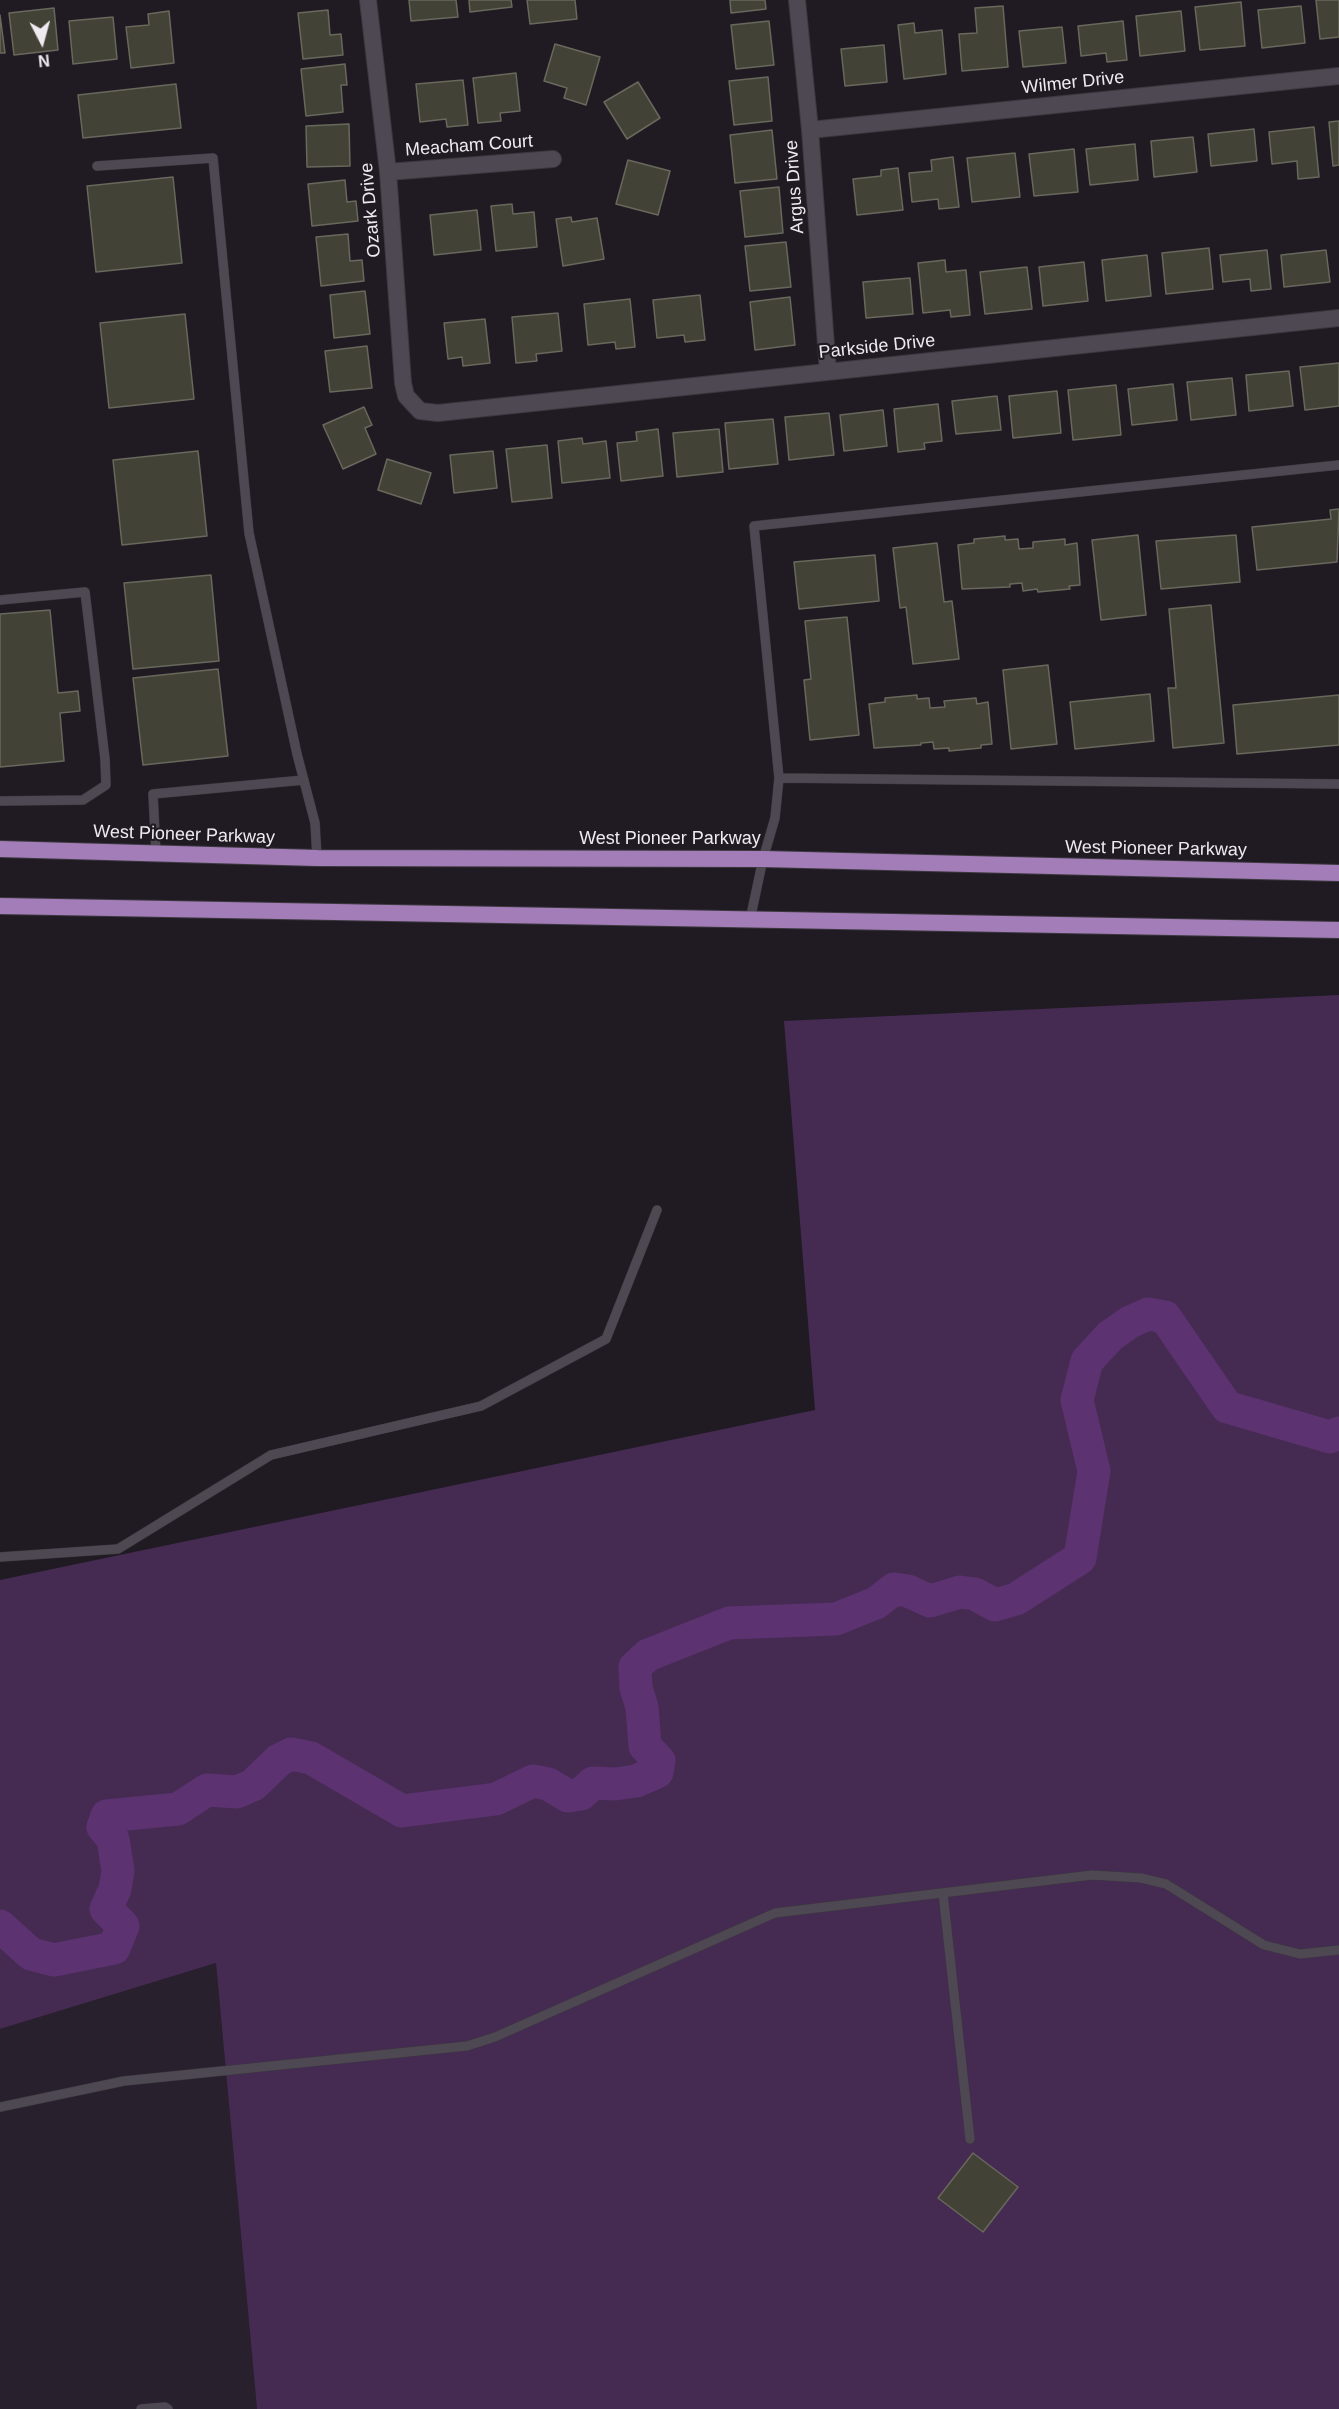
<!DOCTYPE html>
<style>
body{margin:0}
#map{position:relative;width:1339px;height:2409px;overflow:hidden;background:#201b23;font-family:Helvetica,sans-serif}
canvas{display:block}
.north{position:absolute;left:12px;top:12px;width:60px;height:60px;-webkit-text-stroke:4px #201b23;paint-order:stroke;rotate:174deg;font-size:16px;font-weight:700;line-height:24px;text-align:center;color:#eeeaf0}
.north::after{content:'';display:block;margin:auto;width:21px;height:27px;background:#eeeaf0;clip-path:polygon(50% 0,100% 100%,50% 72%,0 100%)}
</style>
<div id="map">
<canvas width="1339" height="2409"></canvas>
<div class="north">N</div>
</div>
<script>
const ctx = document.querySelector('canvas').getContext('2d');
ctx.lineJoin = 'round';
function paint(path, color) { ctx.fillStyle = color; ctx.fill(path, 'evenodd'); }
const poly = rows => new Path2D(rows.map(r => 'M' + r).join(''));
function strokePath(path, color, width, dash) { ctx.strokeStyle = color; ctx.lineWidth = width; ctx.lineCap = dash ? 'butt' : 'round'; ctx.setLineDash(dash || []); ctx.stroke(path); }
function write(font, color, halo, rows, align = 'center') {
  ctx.font = font + ' Helvetica,sans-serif'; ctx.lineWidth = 4.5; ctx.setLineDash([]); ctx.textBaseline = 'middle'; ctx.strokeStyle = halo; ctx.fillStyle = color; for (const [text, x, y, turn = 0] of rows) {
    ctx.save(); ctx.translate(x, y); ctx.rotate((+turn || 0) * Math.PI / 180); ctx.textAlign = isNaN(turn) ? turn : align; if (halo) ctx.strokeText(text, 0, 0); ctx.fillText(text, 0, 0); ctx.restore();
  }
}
paint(poly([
 [216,1963,257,2409,0,2409,0,2029]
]), '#29202e');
paint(poly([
 [1339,995,1339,2409,257,2409,216,1963,0,2029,0,1580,815,1410,784,1021]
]), '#452b52');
strokePath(poly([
 [0,1926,31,1954,54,1960,114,1948,123,1926,106,1909,115,1889,118,1871,113,1839,103,1827,107,1816,178,1809,207,1790,237,1792,253,1785,279,1760,291,1754,311,1758,402,1811,496,1799,533,1781,548,1784,568,1796,581,1794,593,1783,615,1784,636,1781,657,1772,659,1761,645,1746,642,1707,636,1688,635,1667,648,1655,729,1623,836,1619,876,1603,894,1589,908,1591,930,1601,960,1592,975,1594,995,1605,1016,1599,1080,1558,1094,1471,1077,1400,1087,1361,1110,1336,1130,1322,1148,1314,1165,1317,1227,1407,1330,1437,1339,1433]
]), '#5c3270', 33);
const building = poly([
 [409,0,456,0,458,17,411,21,409,0],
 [469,0,511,0,512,7,470,12,469,0],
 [527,0,575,0,577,19,530,24,527,0],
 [730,0,765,0,766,9,731,13,730,0],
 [1316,0,1339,0,1339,37,1320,39,1316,0],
 [1241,2,1245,46,1200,50,1195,7,1241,2],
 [1003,6,1008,67,962,71,959,34,977,33,975,8,1003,6],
 [1301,6,1305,43,1262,48,1258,10,1301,6],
 [54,8,58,50,14,55,9,13,54,8],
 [328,10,330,35,341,34,343,55,303,59,298,13,328,10],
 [169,11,174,63,131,68,126,27,149,25,148,14,169,11],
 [1181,11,1185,51,1140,56,1136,16,1181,11],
 [0,15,5,53,0,53,0,15],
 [113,17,117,59,73,64,69,21,113,17],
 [769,21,774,65,736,69,731,25,769,21],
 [1123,21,1127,60,1107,62,1106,53,1081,56,1078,26,1123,21],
 [914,23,915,33,942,30,946,74,904,79,898,25,914,23],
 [1062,27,1066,63,1023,67,1019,31,1062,27],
 [555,44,600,57,586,105,564,98,567,88,544,81,555,44],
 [884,45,887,82,845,86,841,49,884,45],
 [345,64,347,85,341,85,343,112,306,116,301,69,345,64],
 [516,73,520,111,500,113,501,121,478,123,473,78,516,73],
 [768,77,772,121,734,125,729,81,768,77],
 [463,80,468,125,447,127,446,119,420,122,416,84,463,80],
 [638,82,660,118,627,139,604,102,638,82],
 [176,84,181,128,83,138,78,95,176,84],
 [1339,121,1339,165,1333,166,1329,122,1339,121],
 [349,124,350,166,307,167,306,126,349,124],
 [1314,127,1319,177,1298,179,1297,161,1272,164,1269,132,1314,127],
 [1254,129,1257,161,1211,166,1208,134,1254,129],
 [772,130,777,179,735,183,730,135,772,130],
 [1193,137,1197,172,1154,177,1151,141,1193,137],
 [1135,144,1138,180,1090,185,1086,149,1135,144],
 [1074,149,1078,192,1034,196,1029,154,1074,149],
 [1015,153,1020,197,972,202,967,158,1015,153],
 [953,157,959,207,939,209,938,199,912,202,909,173,932,171,931,160,953,157],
 [628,160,670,171,658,215,616,204,628,160],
 [898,168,903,210,857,215,853,179,881,176,881,170,898,168],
 [173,177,182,263,96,272,87,186,173,177],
 [345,180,347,202,356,201,358,221,312,226,308,184,345,180],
 [779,187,783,233,745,237,740,191,779,187],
 [512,204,513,214,534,212,537,247,496,251,491,206,512,204],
 [477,210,481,250,434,255,430,215,477,210],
 [571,217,572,222,597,218,604,259,563,266,556,219,571,217],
 [348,234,350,261,362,260,364,281,321,286,316,237,348,234],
 [786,242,791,287,750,291,745,246,786,242],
 [1209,248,1213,289,1166,294,1162,253,1209,248],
 [1267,250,1271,289,1251,291,1250,279,1223,282,1220,255,1267,250],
 [1326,250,1330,282,1284,287,1281,255,1326,250],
 [1147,255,1151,296,1106,301,1102,260,1147,255],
 [945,260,946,272,966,270,970,315,951,317,950,310,923,313,918,263,945,260],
 [1084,262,1088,301,1043,306,1039,267,1084,262],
 [1027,267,1032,309,985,314,980,272,1027,267],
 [910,278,913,314,866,318,863,282,910,278],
 [365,291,370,334,334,338,330,295,365,291],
 [700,295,705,340,685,342,684,335,657,338,653,300,700,295],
 [790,297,795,345,755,350,750,302,790,297],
 [630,299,635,347,616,349,615,342,588,345,584,304,630,299],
 [558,313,562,351,536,354,537,361,516,363,512,317,558,313],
 [185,314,194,399,109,408,100,323,185,314],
 [485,319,490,363,463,366,462,357,448,359,444,323,485,319],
 [367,346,372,388,330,392,325,351,367,346],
 [1339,363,1339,406,1305,410,1300,367,1339,363],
 [1289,371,1293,406,1249,411,1246,375,1289,371],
 [1232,378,1236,415,1191,420,1187,382,1232,378],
 [1173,384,1177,420,1132,425,1128,389,1173,384],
 [1116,385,1121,435,1073,440,1068,390,1116,385],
 [1057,391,1061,433,1013,438,1009,396,1057,391],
 [997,396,1001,430,956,434,952,401,997,396],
 [938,404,942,441,924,443,925,449,898,452,894,409,938,404],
 [364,407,372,425,365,428,376,454,343,469,323,425,364,407],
 [883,410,887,446,844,451,840,415,883,410],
 [829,413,834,455,789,460,785,417,829,413],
 [773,419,778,464,729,469,725,423,773,419],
 [658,429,663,476,621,481,617,443,637,441,636,432,658,429],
 [719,429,723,472,677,477,673,433,719,429],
 [582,438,583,444,606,441,610,478,562,483,558,441,582,438],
 [547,445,552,498,512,502,506,449,547,445],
 [198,451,207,536,122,545,113,460,198,451],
 [493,451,497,488,454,493,450,455,493,451],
 [387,459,431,473,421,504,378,490,387,459],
 [1339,509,1337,562,1257,570,1252,527,1331,519,1330,510,1339,509],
 [1138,535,1146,615,1101,620,1092,540,1138,535],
 [1236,535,1240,582,1161,589,1156,541,1236,535],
 [1005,536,1005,540,1018,539,1019,549,1033,548,1033,542,1065,539,1065,545,1077,543,1080,585,1069,586,1070,589,1038,592,1037,589,1023,591,1022,583,1010,584,1010,587,962,589,958,545,974,543,974,539,1005,536],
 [937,543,944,602,952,601,959,659,913,664,906,607,900,608,893,548,937,543],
 [875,555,879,601,799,609,794,562,875,555],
 [211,575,219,661,133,669,124,583,211,575],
 [1211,605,1224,743,1173,748,1168,688,1176,688,1169,609,1211,605],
 [50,610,58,693,78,691,80,711,60,713,64,761,0,767,0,614,50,610],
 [847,617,859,735,810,740,804,680,811,679,805,621,847,617],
 [1048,665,1057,744,1011,749,1003,670,1048,665],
 [218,669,228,756,143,765,133,678,218,669],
 [1150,694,1154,741,1075,749,1070,702,1150,694],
 [917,695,917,699,929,698,930,708,945,707,944,701,976,698,977,704,988,702,992,744,981,745,981,748,949,751,949,748,934,749,933,742,921,743,921,745,874,748,869,704,885,702,885,698,917,695],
 [1339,695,1339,745,1237,754,1233,705,1339,695],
 [973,2153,1018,2187,983,2232,938,2198,973,2153]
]);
paint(building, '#434237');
strokePath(building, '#68685c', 1.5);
const service = poly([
 [97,166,213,158,249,533,297,754,315,823,317,858],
 [0,600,85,592,105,759,106,785,83,800,0,801],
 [779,778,1339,784],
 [156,853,153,794,304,780],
 [750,920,763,859,775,818,779,778,754,526,1339,465],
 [0,1557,118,1549,271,1455,481,1406,606,1339,657,1210],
 [943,1893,970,2139],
 [0,2107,124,2081,467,2046,495,2037,775,1913,1092,1875,1141,1878,1166,1884,1264,1945,1300,1954,1339,1950],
 [141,2409,165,2407,168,2409]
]);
const minor = poly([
 [368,0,388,172,403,383,406,396,420,411,438,413,1339,318],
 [797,0,810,130,828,372],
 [810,130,1339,76],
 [388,172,553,159]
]);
const primary = poly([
 [0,849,317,858,763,859,1339,873],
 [0,906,1339,930]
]);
strokePath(service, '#3c383f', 10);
strokePath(minor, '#3c383f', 18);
strokePath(primary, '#3c383f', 18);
strokePath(service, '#4e4852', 9);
strokePath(minor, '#4e4852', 16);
strokePath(primary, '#a37db7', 16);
write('18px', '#eeeaf0', '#201b23', [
 ["Wilmer Drive",1073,83,-6],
 ["Meacham Court",469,146,-4],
 ["Argus Drive",795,187,-94],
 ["Ozark Drive",371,210,-95],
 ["Parkside Drive",877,347,-6],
 ["West Pioneer Parkway",184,835,2],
 ["West Pioneer Parkway",670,839],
 ["West Pioneer Parkway",1156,849,1]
]);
</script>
